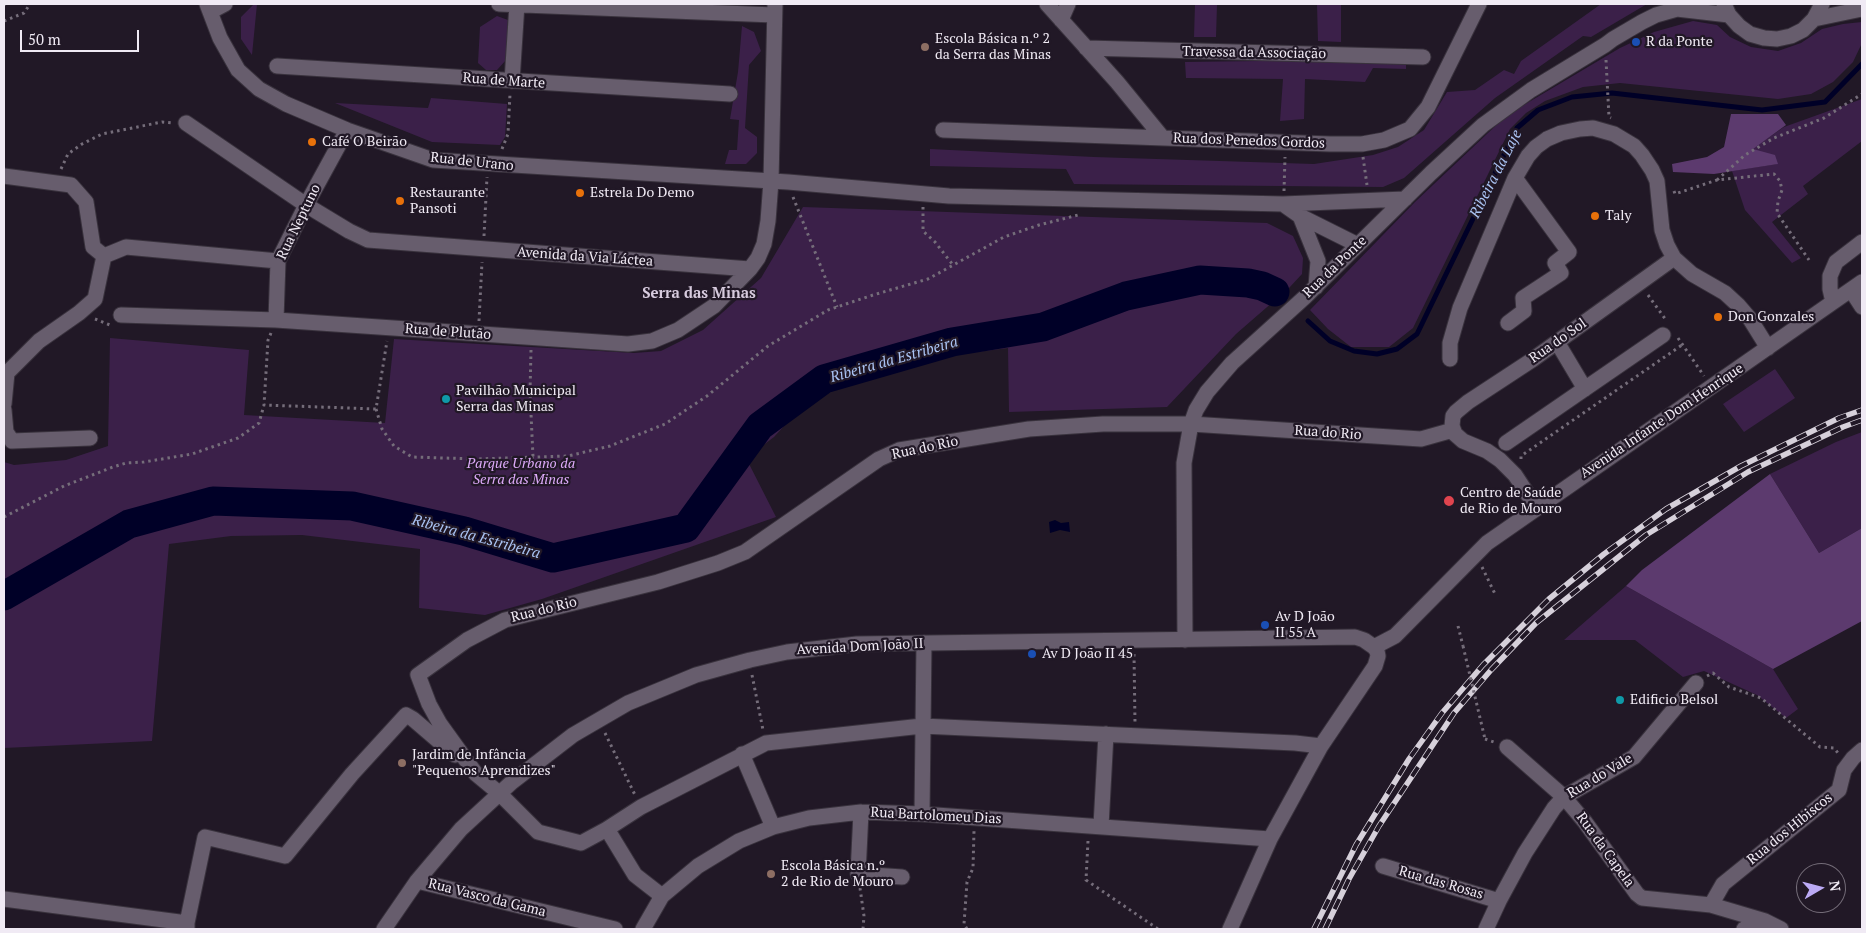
<!DOCTYPE html>
<meta charset="utf-8">
<style>
body{margin:0}
#map{position:relative;width:1866px;height:933px;overflow:hidden;background:#211826;font-family:"PT Serif",serif}
canvas{display:block}
.frame{position:absolute;inset:0;border:5px solid #f0eaf4;pointer-events:none}
.north{position:absolute;left:1796px;top:863px;width:50px;height:50px;box-sizing:border-box;background:#211826;border:1px solid #746c78;border-radius:50%;rotate:82deg;font-size:14px;font-weight:700;line-height:20px;text-align:center;color:#f0eaf4}
.north::after{content:'';display:block;margin:auto;width:18px;height:22px;background:#bcaaf5;clip-path:polygon(50% 0,100% 100%,50% 72%,0 100%)}
.scale{position:absolute;left:20px;top:30px;width:119px;height:22px;box-sizing:border-box;border:2px solid #f0eaf4;border-top:0;padding-left:6px;font-size:15px;line-height:18px;white-space:nowrap;color:#f0eaf4;-webkit-text-stroke:4px #211826;paint-order:stroke}
</style>
<div id="map">
<canvas width="1866" height="933"></canvas>
<div class="frame"></div>
<div class="north">N</div>
<div class="scale">50 m</div>
</div>
<script>
const ctx = document.querySelector('canvas').getContext('2d');
ctx.lineJoin = 'round';
function paint(path, color) { ctx.fillStyle = color; ctx.fill(path, 'evenodd'); }
const poly = rows => new Path2D(rows.map(r => 'M' + r).join(''));
function strokePath(path, color, width, dash) { ctx.strokeStyle = color; ctx.lineWidth = width; ctx.lineCap = dash ? 'butt' : 'round'; ctx.setLineDash(dash || []); ctx.stroke(path); }
function write(font, color, halo, rows, align = 'center') {
  ctx.font = font + ' "PT Serif",serif'; ctx.lineWidth = 4.5; ctx.setLineDash([]); ctx.textBaseline = 'middle'; ctx.strokeStyle = halo; ctx.fillStyle = color; for (const [text, x, y, turn = 0] of rows) {
    ctx.save(); ctx.translate(x, y); ctx.rotate((+turn || 0) * Math.PI / 180); ctx.textAlign = isNaN(turn) ? turn : align; if (halo) ctx.strokeText(text, 0, 0); ctx.fillText(text, 0, 0); ctx.restore();
  }
}
paint(poly([
 [254,4,257,4,252,55,241,39,241,17],
 [1195,4,1217,5,1216,37,1194,37],
 [1317,4,1341,4,1341,42,1318,41],
 [1601,4,1647,4,1591,37,1583,36,1495,98,1404,178,1383,187,1074,184,1066,169,930,166,930,149,1094,157,1314,164,1373,155,1398,147,1424,130,1447,92,1475,90,1504,70,1514,74,1521,61],
 [497,16,508,20,506,60,497,70,486,70,478,63,480,27],
 [1693,21,1717,25,1730,37,1751,47,1778,51,1801,43,1822,29,1843,24,1862,22,1862,43,1853,62,1833,82,1811,94,1778,99,1620,83,1583,87,1545,101,1526,113,1510,129,1413,328,1389,347,1351,347,1328,329,1310,310,1415,202,1507,115,1620,48,1654,32],
 [742,26,754,32,761,51,749,65,745,128,757,137,757,153,746,164,725,164,729,150,737,150,739,120,730,119,738,72],
 [1406,59,1406,69,1373,68,1365,82,1305,79,1304,119,1280,121,1283,79,1186,78,1185,62],
 [431,98,507,104,505,137,500,145,432,142,335,103,428,108],
 [1862,99,1862,141,1803,186,1808,194,1772,222,1801,258,1792,263,1745,210,1732,171,1777,164,1752,149,1784,127],
 [803,207,1267,223,1293,236,1303,258,1302,274,1289,288,1236,334,1167,407,1009,412,1008,348,909,361,817,390,774,437,746,458,776,517,542,599,485,615,419,608,420,549,302,535,231,536,169,544,152,741,4,748,4,462,14,465,66,460,108,446,110,338,249,350,244,415,385,423,394,339,634,353,661,351,703,330,761,278],
 [1775,369,1795,398,1744,432,1723,404],
 [1862,432,1862,528,1819,553,1770,474,1836,442],
 [1626,586,1773,669,1798,709,1786,718,1757,695,1704,671,1683,677,1635,640,1564,640]
]), '#3b2049');
paint(poly([
 [1731,114,1778,114,1786,125,1753,149,1775,155,1778,164,1714,174,1673,172,1672,164,1707,157,1724,147],
 [1770,474,1819,553,1862,528,1862,621,1773,669,1626,586,1642,570]
]), '#5c3a6e');
paint(poly([
 [1055,520,1061,523,1069,522,1070,532,1060,530,1050,533,1049,522]
]), '#000027');
strokePath(poly([
 [1308,321,1330,341,1354,351,1377,354,1397,349,1417,334,1517,128,1538,110,1572,97,1612,93,1762,110,1825,102,1862,64]
]), '#000027', 5);
strokePath(poly([
 [4,596,129,524,213,501,352,506,464,531,553,558,686,528,760,426,824,379,952,342,1043,327,1126,296,1200,280,1248,283,1262,286,1275,292]
]), '#000027', 29);
const minor = poly([
 [207,4,220,38,238,70,259,89,286,104,347,130,433,160,788,182,949,196,1283,204,1405,199],
 [499,4,774,15],
 [1047,4,1117,82,1162,137],
 [1724,4,1729,15,1739,26,1750,34,1764,38,1777,39,1791,36,1803,30,1814,19,1822,4],
 [1677,9,1729,15],
 [210,12,225,4],
 [1814,19,1862,9],
 [1061,20,1068,4],
 [1086,48,1423,57],
 [277,66,730,94],
 [512,81,517,4],
 [186,123,306,205,349,231,368,240,750,269,758,258,764,244,768,221,771,181,775,4],
 [943,130,1330,144,1362,144,1384,140,1410,129,1428,107,1479,4],
 [4,176,71,185,86,202,93,247,104,256],
 [1283,204,1300,216,1358,245],
 [1300,216,1318,261,1316,287],
 [1851,290,1862,307],
 [1833,302,1830,289,1830,276,1836,262,1862,242],
 [121,315,276,320,628,344,652,341,678,330,714,306,750,269],
 [276,320,278,261,306,205,347,130],
 [1508,323,1524,311,1523,298,1561,273,1555,263,1569,252,1515,178],
 [1557,342,1585,389],
 [1450,359,1450,343,1460,308,1515,178,1528,156,1536,147,1547,139,1561,133,1580,129,1593,128,1614,134,1634,146,1642,155,1652,170,1657,181,1662,230,1667,245,1674,258,1692,274,1725,293,1738,305,1750,319,1768,348],
 [4,404,7,373,39,341,79,313,95,299,104,256,126,247,278,261],
 [4,410,6,432,12,441,90,438],
 [1506,443,1663,335],
 [1536,507,1515,475,1500,460,1487,451,1463,441,1455,434,1452,426,1453,416,1456,412,1468,402,1532,360,1674,258],
 [1185,640,1184,463,1191,424,1196,410,1207,392,1232,363,1305,297,1431,173,1483,125,1531,90,1605,45,1613,39,1642,22,1656,15,1677,9,1685,4],
 [1374,647,1395,636,1487,543,1862,282],
 [1321,746,1295,743,922,726,766,743,641,807,607,829,581,843,538,832,499,793,476,774,440,724,429,704,418,675,467,640,505,620,658,582,718,563,745,552,879,459,899,450,1029,429,1103,424,1191,424,1421,439,1453,430],
 [1507,747,1564,797,1585,822,1637,894,1642,898,1711,905,1765,921,1781,929],
 [742,754,773,827],
 [861,812,858,874,902,877],
 [922,814,924,643],
 [1101,826,1106,734],
 [607,829,635,875,662,896],
 [1383,866,1499,901],
 [417,881,615,929],
 [4,899,187,923,187,929],
 [1711,905,1723,884,1839,790,1844,770,1853,758,1862,750],
 [187,923,205,837,285,856,352,774,406,715,413,719,455,755],
 [384,929,417,881,461,829,512,782,573,735,628,703,696,675,750,660,787,652,857,644,1355,637,1364,640,1374,647,1377,651,1378,656,1375,666,1321,746,1270,839,1230,929],
 [643,929,662,896,698,866,739,841,773,827,809,818,861,812,922,814,1270,839],
 [1486,929,1499,901,1525,853,1554,808,1564,797,1634,757,1696,683],
 [1744,929,1765,921]
]);
strokePath(minor, '#39323d', 17);
strokePath(poly([
 [4,6,4,4],
 [4,21,24,13,30,4],
 [1606,60,1609,117,1611,118],
 [502,149,508,134,510,94],
 [1363,157,1367,185],
 [61,169,68,154,82,144,102,134,162,122,173,123],
 [1717,180,1745,155,1774,138,1824,118,1862,94],
 [1284,191,1285,157],
 [1674,191,1675,194,1717,180,1774,174,1780,181,1782,190,1778,201,1777,213,1809,260],
 [793,197,837,307],
 [923,207,923,231,935,242,953,265],
 [484,236,487,177],
 [1648,295,1666,320],
 [95,319,110,325],
 [479,321,482,262],
 [271,333,268,340,264,405,376,409,387,341],
 [1678,338,1704,376],
 [531,350,530,392,533,457],
 [376,409,382,429,394,446,412,457,476,459,568,456,610,446,665,424,707,396,768,346,828,310,873,295,928,279,1004,237,1039,225,1078,215],
 [1521,459,1521,456,1682,345],
 [4,517,64,486,113,467,126,463,144,462,192,454,238,438,259,423,264,405],
 [1482,567,1496,596],
 [1458,626,1463,646],
 [1134,654,1135,723],
 [752,675,763,730],
 [1707,676,1713,673,1729,687,1761,698,1820,747,1834,748,1838,753],
 [605,733,635,795],
 [1485,739,1494,742],
 [1088,841,1086,880,1158,929],
 [860,888,864,916,863,929],
 [967,929,964,924,967,882,973,868,974,831]
]), '#756d7a', 3, [2.5, 4]);
strokePath(minor, '#675d6d', 15);
const rail = poly([
 [1314,929,1356,845,1409,759,1442,713,1483,665,1549,599,1604,554,1666,509,1741,466,1839,418,1862,410],
 [1325,929,1349,879,1379,826,1454,713,1491,670,1536,623,1646,535,1748,472,1843,427,1862,420]
]);
strokePath(rail, '#d6d0da', 5.5);
strokePath(rail, '#211826', 4, [11]);
strokePath(poly([
 [1463,646,1485,739]
]), '#756d7a', 3, [2.5, 4]);
for (const [x, y, r, color] of [
 [1636,42,5,"#1a4fb4"],
 [925,47,5,"#8d6e63"],
 [312,142,5,"#e8710a"],
 [580,193,5,"#e8710a"],
 [400,201,5,"#e8710a"],
 [1595,216,5,"#e8710a"],
 [1718,317,5,"#e8710a"],
 [446,399,5,"#0f9aa8"],
 [1449,501,6,"#e0444e"],
 [1265,625,5,"#1a4fb4"],
 [1032,654,5,"#1a4fb4"],
 [1620,700,5,"#0f9aa8"],
 [402,763,5,"#8d6e63"],
 [771,874,5,"#8d6e63"]
]) { const dot = new Path2D(); dot.arc(x, y, r, 0, 2 * Math.PI); ctx.fillStyle = color; ctx.fill(dot); strokePath(dot, '#211826', 2); }
write('14px', '#f0eaf4', '#211826', [
 ["Escola Básica n.º 2",935,39],
 ["da Serra das Minas",935,55],
 ["R da Ponte",1646,42],
 ["Café O Beirão",322,142],
 ["Restaurante",410,193],
 ["Pansoti",410,209],
 ["Estrela Do Demo",590,193],
 ["Taly",1605,216],
 ["Don Gonzales",1728,317],
 ["Pavilhão Municipal",456,391],
 ["Serra das Minas",456,407],
 ["Centro de Saúde",1460,493],
 ["de Rio de Mouro",1460,509],
 ["Av D João",1275,617],
 ["II 55 A",1275,633],
 ["Av D João II 45",1042,654],
 ["Edificio Belsol",1630,700],
 ["Jardim de Infância",412,755],
 ["\"Pequenos Aprendizes\"",412,771],
 ["Escola Básica n.º",781,866],
 ["2 de Rio de Mouro",781,882]
], 'left');
write('14px', '#f0eaf4', '#211826', [
 ["Travessa da Associação",1254,53,1],
 ["Rua de Marte",504,81,4],
 ["Rua dos Penedos Gordos",1249,141,2],
 ["Rua de Urano",472,162,6],
 ["Rua Neptuno",299,222,-64],
 ["Avenida da Via Láctea",585,257,4],
 ["Rua da Ponte",1335,267,-44],
 ["Rua de Plutão",448,332,4],
 ["Rua do Sol",1558,341,-35],
 ["Avenida Infante Dom Henrique",1662,421,-34],
 ["Rua do Rio",1328,433,4],
 ["Rua do Rio",925,448,-12],
 ["Rua do Rio",544,610,-14],
 ["Avenida Dom João II",860,647,-3],
 ["Rua do Vale",1600,776,-31],
 ["Rua Bartolomeu Dias",936,816,3],
 ["Rua dos Hibiscos",1790,829,-39],
 ["Rua da Capela",1605,850,54],
 ["Rua das Rosas",1441,883,16],
 ["Rua Vasco da Gama",487,898,14]
]);
write('italic 14px', '#ddaaf9', '#211826', [
 ["Parque Urbano da",521,464],
 ["Serra das Minas",521,480]
]);
write('italic 15px', '#aac3f3', '#211826', [
 ["Ribeira da Laje",1496,174,-63],
 ["Ribeira da Estribeira",894,360,-16],
 ["Ribeira da Estribeira",476,537,15]
]);
write('bold 15px', '#d7cbde', '#211826', [
 ["Serra das Minas",699,294]
]);
</script>
